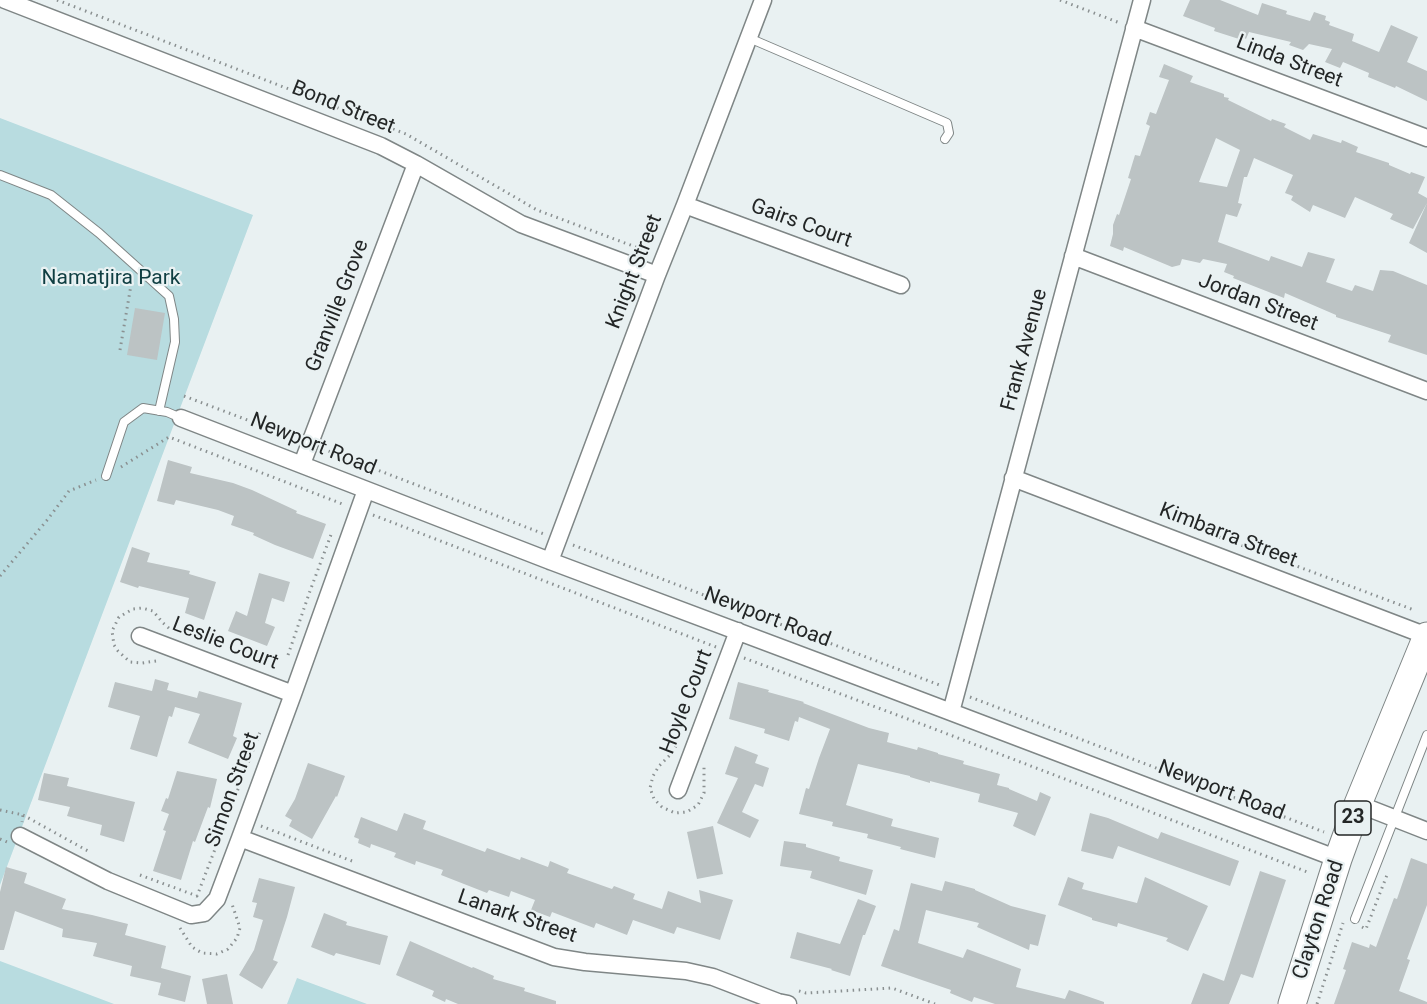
<!DOCTYPE html>
<style>
body{margin:0}
canvas{display:block;background:#e9f1f2}
</style>
<canvas width="1427" height="1004"></canvas>
<script>
const ctx = document.querySelector('canvas').getContext('2d');
ctx.lineJoin = 'round';
function paint(path, color) { ctx.fillStyle = color; ctx.fill(path, 'evenodd'); }
const poly = rows => new Path2D(rows.map(r => 'M' + r).join(''));
function strokePath(path, color, width, dash) { ctx.strokeStyle = color; ctx.lineWidth = width; ctx.lineCap = dash ? 'butt' : 'round'; ctx.setLineDash(dash || []); ctx.stroke(path); }
function write(font, color, halo, rows, align = 'center') {
  ctx.font = font + ' Roboto,sans-serif'; ctx.lineWidth = 4.5; ctx.setLineDash([]); ctx.textBaseline = 'middle'; ctx.strokeStyle = halo; ctx.fillStyle = color; for (const [text, x, y, turn = 0] of rows) {
    ctx.save(); ctx.translate(x, y); ctx.rotate((+turn || 0) * Math.PI / 180); ctx.textAlign = isNaN(turn) ? turn : align; if (halo) ctx.strokeText(text, 0, 0); ctx.fillText(text, 0, 0); ctx.restore();
  }
}
paint(poly([
 [0,118,253,215,0,885],
 [0,961,114,1004,0,1004],
 [297,978,367,1004,287,1004]
]), '#b8dce0');
paint(poly([
 [1190,0,1220,0,1258,15,1262,3,1287,11,1286,14,1310,21,1314,12,1326,16,1325,20,1330,22,1329,25,1354,34,1352,41,1379,52,1391,25,1418,37,1407,62,1427,71,1427,101,1396,86,1395,88,1368,77,1369,73,1343,62,1340,68,1325,62,1332,49,1309,44,1303,50,1289,45,1291,42,1249,32,1246,39,1240,35,1239,39,1214,31,1215,28,1183,16],
 [1164,64,1193,76,1190,82,1224,94,1224,97,1229,98,1228,100,1271,121,1272,119,1286,124,1284,127,1310,140,1313,134,1341,143,1342,140,1358,147,1356,152,1389,163,1389,165,1410,174,1411,172,1425,177,1418,193,1427,198,1427,203,1413,229,1390,219,1393,214,1355,197,1345,218,1313,205,1310,212,1291,200,1293,196,1285,193,1293,175,1254,158,1247,177,1244,177,1238,203,1242,204,1237,217,1226,214,1218,242,1269,261,1271,256,1302,267,1308,252,1335,259,1326,282,1352,291,1355,285,1373,291,1380,270,1393,271,1427,285,1427,355,1388,342,1391,335,1336,317,1336,315,1285,293,1284,298,1233,278,1234,276,1224,272,1227,264,1203,259,1200,263,1182,259,1180,265,1172,267,1124,247,1123,251,1110,246,1113,234,1113,225,1117,214,1119,215,1131,179,1128,178,1135,155,1140,156,1150,126,1146,124,1150,112,1156,114,1169,80,1159,77],
 [1216,138,1240,150,1227,187,1199,182],
 [1427,203,1427,253,1409,243],
 [135,308,165,313,157,360,127,355],
 [168,460,192,467,190,473,233,483,252,490,297,511,296,513,326,524,313,559,275,545,253,535,254,533,231,525,234,516,218,510,176,500,174,505,157,501],
 [132,547,150,553,147,562,190,571,189,574,216,582,204,620,185,613,189,598,139,586,138,588,120,582],
 [259,573,290,582,284,602,272,598,265,623,275,627,267,646,228,631,236,611,247,616],
 [155,679,169,683,167,690,197,698,199,691,242,703,233,736,237,738,228,759,188,743,200,714,175,707,172,717,169,716,157,757,130,749,140,716,108,707,115,682,152,691],
 [738,682,769,690,768,692,804,702,803,703,869,728,889,733,887,742,917,750,918,747,938,753,938,754,964,761,963,764,1000,774,997,785,1009,788,1009,789,1037,801,1040,792,1051,797,1035,836,1013,826,1018,813,978,802,980,794,930,781,930,783,910,777,910,776,858,764,846,805,893,819,891,826,939,838,935,858,900,849,901,847,867,838,868,834,832,826,833,822,799,814,806,788,809,789,819,758,830,729,799,717,798,722,795,721,789,741,764,733,765,729,729,719],
 [735,746,758,755,755,763,769,768,763,787,755,784,742,812,759,820,750,838,717,823,738,778,725,774],
 [308,763,345,776,337,797,336,796,312,839,289,826,292,820,285,816,295,799],
 [177,771,217,779,210,808,208,807,195,842,193,841,181,880,153,871,166,831,163,830,169,814,161,811,166,798,168,799],
 [44,773,69,778,67,786,135,802,124,842,100,835,102,825,67,816,70,807,38,800],
 [404,813,426,821,423,829,485,852,487,848,520,860,521,857,548,867,550,861,569,869,567,873,612,889,614,886,635,894,633,899,662,909,668,891,701,903,699,890,733,900,720,940,677,927,674,934,633,920,627,935,596,923,594,928,552,912,550,917,531,910,535,900,511,891,509,897,489,890,487,893,441,875,443,870,416,861,415,865,394,857,396,853,371,844,370,848,358,843,359,839,354,837,361,817,397,831],
 [1090,813,1108,818,1158,839,1161,832,1239,861,1230,886,1118,846,1113,859,1081,851],
 [713,826,723,874,697,879,687,832],
 [784,841,806,844,806,847,840,857,839,861,873,870,866,895,810,878,812,871,780,866],
 [1411,858,1427,864,1427,905,1407,959,1410,960,1399,991,1427,1002,1427,1004,1334,1004,1346,970,1343,969,1352,942,1369,948,1370,944,1376,947,1394,898,1397,899],
 [6,867,27,873,24,883,66,899,62,909,92,915,128,924,125,935,166,946,161,968,191,976,185,1002,158,995,161,983,130,976,132,966,93,956,97,943,62,937,63,929,15,911,4,950,0,950,0,892],
 [1260,871,1286,880,1253,978,1241,974,1229,1004,1191,1004,1203,973,1224,981],
 [1068,877,1084,883,1082,889,1137,903,1145,877,1208,906,1188,951,1166,941,1168,938,1118,923,1117,927,1092,920,1092,918,1058,905],
 [259,878,295,887,287,917,273,960,278,962,262,989,239,975,254,950,263,920,253,917,257,903,252,902],
 [945,881,975,889,975,890,1011,906,1046,915,1038,946,1030,944,1029,950,977,927,979,923,926,910,918,943,963,958,967,949,1021,969,1016,987,1065,999,1069,990,1104,1002,1104,1004,995,1004,974,997,972,1002,950,993,951,990,881,966,894,929,899,931,911,883,942,891],
 [858,899,876,906,865,935,863,935,850,976,831,970,832,969,790,958,797,932,840,944],
 [324,913,347,922,346,925,388,936,380,965,336,953,334,956,311,947],
 [410,941,472,968,473,967,494,976,493,979,525,988,524,991,556,1001,556,1004,458,1004,446,999,445,1002,432,996,434,991,396,975],
 [227,974,233,1004,207,1004,202,979]
]), '#bcc3c4');
const service = poly([
 [749,38,947,123,949,133,945,139],
 [0,175,51,195,99,233,169,296,174,319,175,342,159,411],
 [106,476,124,422,143,408,167,412,181,418],
 [1355,919,1427,735]
]);
const minor = poly([
 [5,0,381,146,416,164,521,224,657,275],
 [1134,28,1427,138],
 [685,205,901,285],
 [1073,256,1427,391],
 [181,418,550,561,835,668,1338,859],
 [302,464,416,164],
 [1013,478,1427,636],
 [550,561,657,275,685,205,763,0],
 [140,636,293,694],
 [951,712,1142,0],
 [678,790,738,631],
 [1358,804,1427,831],
 [20,836,108,881,191,915,204,913,217,899,240,838,293,694,366,490],
 [240,838,554,957,585,962,686,971,713,977,778,1002,788,1004]
]);
const primary = poly([
 [1292,1004,1338,859,1358,804,1427,636]
]);
strokePath(service, '#7f8686', 10);
strokePath(minor, '#7f8686', 19);
strokePath(primary, '#7f8686', 29);
strokePath(poly([
 [57,0,406,134,537,210,649,252],
 [1060,0,1120,23],
 [120,350,132,279],
 [184,396,295,438],
 [323,449,544,534],
 [121,467,169,437,345,505],
 [373,515,716,647],
 [1219,537,1414,610],
 [573,545,942,686],
 [0,576,48,519,69,491,96,480],
 [288,655,310,591,332,532],
 [744,658,924,725,1310,873],
 [156,661,142,663,130,662,118,651,114,645,112,631,119,617,133,609,142,608,153,611,163,623,171,630],
 [970,697,1324,832],
 [676,746,672,753,659,766,653,776,650,788,654,799,662,807,675,813,687,812,698,805,704,793,704,767],
 [0,810,23,815,22,822],
 [23,815,88,851],
 [261,826,352,861],
 [0,839,7,842],
 [140,875,197,896,260,732],
 [1362,927,1366,929,1387,875],
 [180,928,192,947,202,953,217,954,228,949,237,938,240,928,232,904],
 [799,991,806,993,892,988,935,1004],
 [1317,1004,1343,923]
]), '#8a9091', 3, [1.5, 4.5]);
strokePath(service, '#fff', 8);
strokePath(minor, '#fff', 16);
strokePath(primary, '#fff', 27);
for (const [x, y, w] of [
 [1353,818,36]
]) { const box = new Path2D(); box.roundRect(x - w / 2, y - 17, w, 34, 4.5); ctx.fillStyle = '#e9f1f2'; ctx.fill(box); strokePath(box, '#232626', 1.5); }
write('bold 20px', '#232626', null, [
 ["23",1353,818]
]);
write('21px', '#232626', '#e9f1f2', [
 ["Linda Street",1289,62,21],
 ["Bond Street",343,108,22],
 ["Gairs Court",801,224,20],
 ["Knight Street",635,272,-69],
 ["Jordan Street",1258,303,21],
 ["Granville Grove",338,306,-69],
 ["Frank Avenue",1025,350,-75],
 ["Newport Road",313,445,22],
 ["Kimbarra Street",1228,536,21],
 ["Newport Road",767,618,21],
 ["Leslie Court",225,644,21],
 ["Hoyle Court",687,702,-69],
 ["Simon Street",233,790,-70],
 ["Newport Road",1221,791,21],
 ["Lanark Street",517,917,19],
 ["Clayton Road",1319,920,-72]
]);
write('21px', '#0f3e42', '#e9f1f2', [
 ["Namatjira Park",111,279]
]);
</script>
